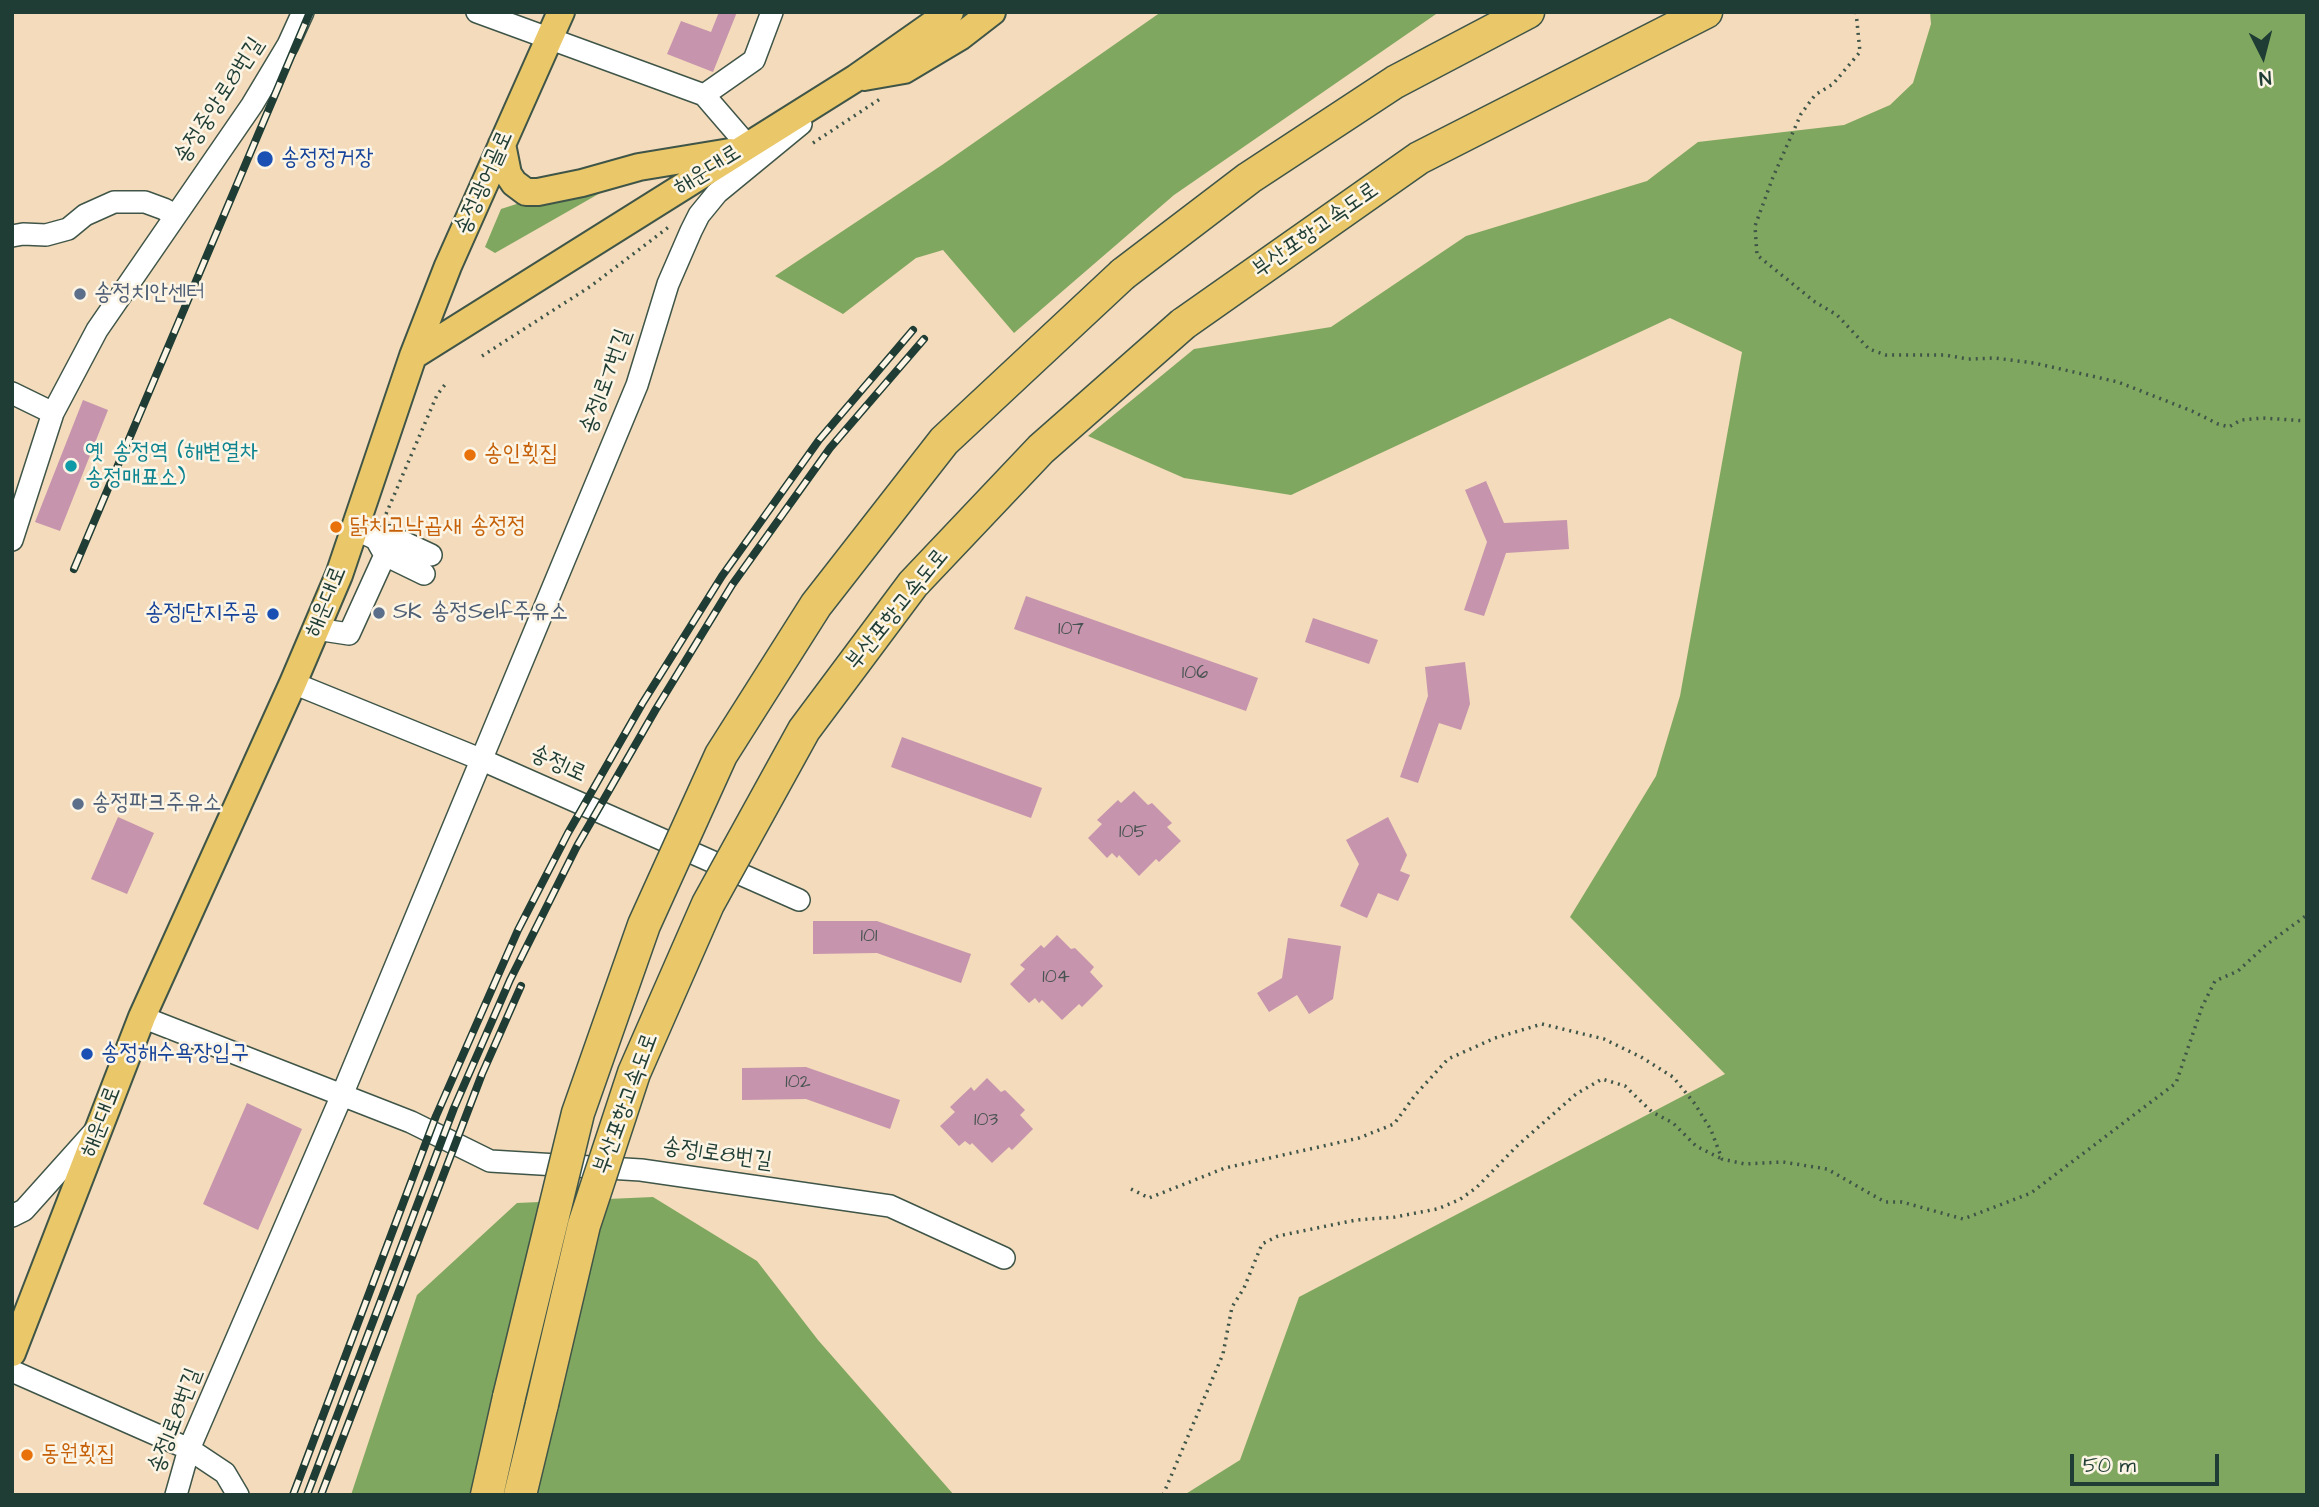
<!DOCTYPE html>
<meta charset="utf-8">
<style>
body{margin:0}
#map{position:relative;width:2319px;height:1507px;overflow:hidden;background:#f3dbbc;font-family:"Architects Daughter",sans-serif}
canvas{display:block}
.frame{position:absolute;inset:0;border:14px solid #1f3d34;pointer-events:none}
.north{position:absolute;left:2228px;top:21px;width:70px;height:70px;-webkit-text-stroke:5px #fcf5e5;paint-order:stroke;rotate:174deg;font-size:19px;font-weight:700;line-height:28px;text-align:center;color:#1f3d34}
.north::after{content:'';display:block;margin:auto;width:24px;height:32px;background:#1f3d34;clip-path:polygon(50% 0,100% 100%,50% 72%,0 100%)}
.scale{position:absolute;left:2070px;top:1454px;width:149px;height:32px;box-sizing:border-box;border:4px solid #1f3d34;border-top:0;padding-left:9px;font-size:21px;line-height:24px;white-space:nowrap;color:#1f3d34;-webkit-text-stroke:5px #fcf5e5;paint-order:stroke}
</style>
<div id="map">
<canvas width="2319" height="1507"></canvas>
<div class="frame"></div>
<div class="north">N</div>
<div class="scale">50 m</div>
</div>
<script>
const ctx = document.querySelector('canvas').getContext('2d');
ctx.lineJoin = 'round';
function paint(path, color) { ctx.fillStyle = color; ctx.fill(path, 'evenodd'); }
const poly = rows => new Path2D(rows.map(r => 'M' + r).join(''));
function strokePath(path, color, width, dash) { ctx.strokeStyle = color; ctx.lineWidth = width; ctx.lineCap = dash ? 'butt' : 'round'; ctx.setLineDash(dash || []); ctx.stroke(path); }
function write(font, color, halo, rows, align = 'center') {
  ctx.font = font + ' "Architects Daughter","Poor Story",sans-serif'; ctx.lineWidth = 5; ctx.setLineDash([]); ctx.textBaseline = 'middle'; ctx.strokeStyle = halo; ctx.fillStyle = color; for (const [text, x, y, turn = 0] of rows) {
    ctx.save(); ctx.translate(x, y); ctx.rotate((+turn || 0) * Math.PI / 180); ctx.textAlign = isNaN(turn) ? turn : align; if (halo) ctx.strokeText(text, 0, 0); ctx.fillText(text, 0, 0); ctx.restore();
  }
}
paint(poly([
 [1161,12,1439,12,1174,195,1014,333,943,250,916,258,843,314,775,276,942,165],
 [1930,12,2307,12,2307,1495,1184,1495,1240,1460,1299,1297,1725,1074,1570,917,1656,776,1680,696,1742,352,1670,318,1291,495,1184,478,1088,436,1194,349,1331,327,1466,236,1647,181,1698,142,1844,125,1890,105,1913,83,1931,24],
 [609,188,495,253,485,247,501,209,529,200],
 [653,1197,757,1261,818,1340,954,1495,351,1495,417,1295,517,1203]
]), '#80a75f');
paint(poly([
 [719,12,737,12,713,72,667,54,681,21,711,32],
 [83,400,108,410,60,531,35,522],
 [1486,481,1504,523,1567,520,1569,549,1506,553,1484,616,1464,610,1487,542,1465,490],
 [1026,596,1258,678,1246,711,1014,629],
 [1313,618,1378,640,1369,664,1305,642],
 [1465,662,1470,704,1461,730,1439,723,1418,783,1400,777,1428,696,1425,667],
 [902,737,1042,788,1031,818,891,767],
 [1134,791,1148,805,1152,803,1172,823,1167,827,1181,841,1159,862,1156,859,1139,876,1119,855,1117,858,1112,853,1107,858,1088,838,1102,824,1097,820,1118,800,1121,803],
 [118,817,154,833,127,894,91,879],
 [1388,817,1407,855,1400,871,1410,875,1398,901,1378,893,1367,918,1340,906,1359,864,1346,840],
 [813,921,877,921,971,954,961,983,877,953,813,954],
 [1057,935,1071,949,1075,948,1094,967,1090,972,1103,986,1082,1007,1079,1004,1062,1020,1042,1000,1039,1003,1035,998,1029,1003,1010,984,1025,969,1020,965,1041,945,1044,948],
 [1288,938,1341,946,1333,999,1309,1014,1297,995,1269,1012,1257,993,1282,978],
 [806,1067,900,1100,890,1129,806,1099,742,1100,742,1068],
 [987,1078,1001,1092,1005,1090,1025,1110,1020,1115,1033,1129,1012,1150,1009,1147,992,1163,972,1143,970,1145,965,1141,959,1146,940,1126,955,1112,950,1107,971,1087,974,1091],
 [247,1103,302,1129,258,1230,203,1204]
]), '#c694ac');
const minor = poly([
 [477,12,704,95],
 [748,146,704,95,754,60,772,12],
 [12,236,23,234,46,235,68,229,85,215,114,202,145,202,164,209,175,215],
 [12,393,53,413],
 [355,529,376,539,385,555,424,574],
 [376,539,390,536,431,555],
 [12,540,53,413,97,330,252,105,288,45,303,12],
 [316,629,349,634,385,555],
 [293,683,480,759,799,900],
 [142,1017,411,1122,490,1161,641,1170,890,1206,1004,1258],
 [12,1216,24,1210,94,1132],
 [12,1371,189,1449,225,1473,238,1495],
 [176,1495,189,1449,342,1095,637,385,668,284,691,231,699,215,717,193,801,124]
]);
const major = poly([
 [864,77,904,70,961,36,992,12],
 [502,144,508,174,514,183,526,192,538,192,582,183,639,167,730,152],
 [413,356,856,78,950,12],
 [12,1353,142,1017,293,683,339,575,413,356,448,266,561,12]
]);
const highway = poly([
 [1123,274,1249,178,1395,82,1528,12],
 [1183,324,1419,158,1706,12],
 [487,1495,509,1397],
 [520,1495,542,1404]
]);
strokePath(minor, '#3f5548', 24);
strokePath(major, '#3f5548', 30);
strokePath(highway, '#3f5548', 35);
strokePath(poly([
 [1856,12,1860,52,1833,84,1815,95,1801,114,1773,177,1755,226,1757,255,1815,302,1837,315,1869,349,1886,355,1945,355,1968,359,1995,358,2034,363,2118,382,2192,411,2218,424,2229,427,2241,420,2263,418,2307,421],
 [813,143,883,97],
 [482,356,591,286,670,226],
 [386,514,437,395,447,382],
 [1131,1189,1149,1198,1225,1168,1359,1138,1394,1124,1416,1094,1448,1059,1495,1038,1542,1024,1604,1039,1641,1057,1673,1077,1695,1104,1711,1130,1722,1159,1745,1164,1783,1162,1827,1169,1885,1202,1902,1202,1963,1219,2031,1193,2176,1083,2202,1007,2215,981,2238,971,2266,945,2307,915],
 [1163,1495,1223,1354,1232,1307,1244,1288,1262,1244,1278,1236,1356,1220,1395,1217,1437,1209,1459,1200,1476,1188,1518,1145,1576,1094,1602,1079,1625,1086,1652,1112,1673,1123,1696,1146,1720,1158]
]), '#3f5548', 3.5, [2, 5]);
strokePath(minor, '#fff', 21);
strokePath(major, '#eac769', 26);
strokePath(highway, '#eac769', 32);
const rail = poly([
 [74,569,310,12],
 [293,1495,436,1116,518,930,568,833,642,704,722,576,819,440,913,330],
 [307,1495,454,1108,510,980,577,846,656,709,732,585,830,448,924,339],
 [321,1495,482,1074,521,986]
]);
strokePath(rail, '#1f3d34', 8);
strokePath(rail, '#fcf5e5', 5, [16]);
const highwayBridge = poly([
 [509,1397,578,1113,644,925,721,755,816,605,944,441,1123,274],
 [542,1404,584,1225,634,1073,708,904,804,730,913,584,1041,449,1183,324]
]);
strokePath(highwayBridge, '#3f5548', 35, []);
strokePath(highwayBridge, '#eac769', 32);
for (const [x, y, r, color] of [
 [265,159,9,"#1a4fb4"],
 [80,294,7,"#5c6f8a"],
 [470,455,7,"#e8710a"],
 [71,466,7,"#0f9aa8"],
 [336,527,7,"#e8710a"],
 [379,613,7,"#5c6f8a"],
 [273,614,7,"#1a4fb4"],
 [78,804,7,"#5c6f8a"],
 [87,1054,7,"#1a4fb4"],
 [27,1455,7,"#e8710a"]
]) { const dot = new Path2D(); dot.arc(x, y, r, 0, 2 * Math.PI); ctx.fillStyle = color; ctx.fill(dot); strokePath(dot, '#fcf5e5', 2.5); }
write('19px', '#495352', null, [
 ["107",1071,630],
 ["106",1195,674],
 ["105",1133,833],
 ["101",869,937],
 ["104",1056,978],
 ["102",798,1083],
 ["103",986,1121]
]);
write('23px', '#1f3d34', '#fcf5e5', [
 ["송정중앙로8번길",220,101,-57],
 ["해운대로",708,171,-32],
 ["송정광어골로",485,183,-66],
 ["부산포항고속도로",1316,231,-35],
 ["송정1로7번길",607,382,-70],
 ["해운대로",327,602,-68],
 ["부산포항고속도로",898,610,-51],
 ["송정1로",558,765,24],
 ["부산포항고속도로",627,1104,-70],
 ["해운대로",102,1122,-69],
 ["송정1로8번길",717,1155,8],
 ["송정1로8번길",176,1421,-69]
]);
write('23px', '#164399', '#fcf5e5', [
 ["송정정거장",281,159],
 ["송정1단지주공",259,614,"right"],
 ["송정해수욕장입구",101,1054]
], 'left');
write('23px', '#4e5e75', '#fcf5e5', [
 ["송정치안센터",94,294],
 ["SK 송정Self주유소",393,613],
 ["송정파크주유소",92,804]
], 'left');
write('23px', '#0d838f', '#fcf5e5', [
 ["옛 송정역 (해변열차",85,453],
 ["송정매표소)",85,479]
], 'left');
write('23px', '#c56008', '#fcf5e5', [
 ["송인횟집",484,455],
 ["닭치고낙곱새 송정정",350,527],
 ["동원횟집",41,1455]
], 'left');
</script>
